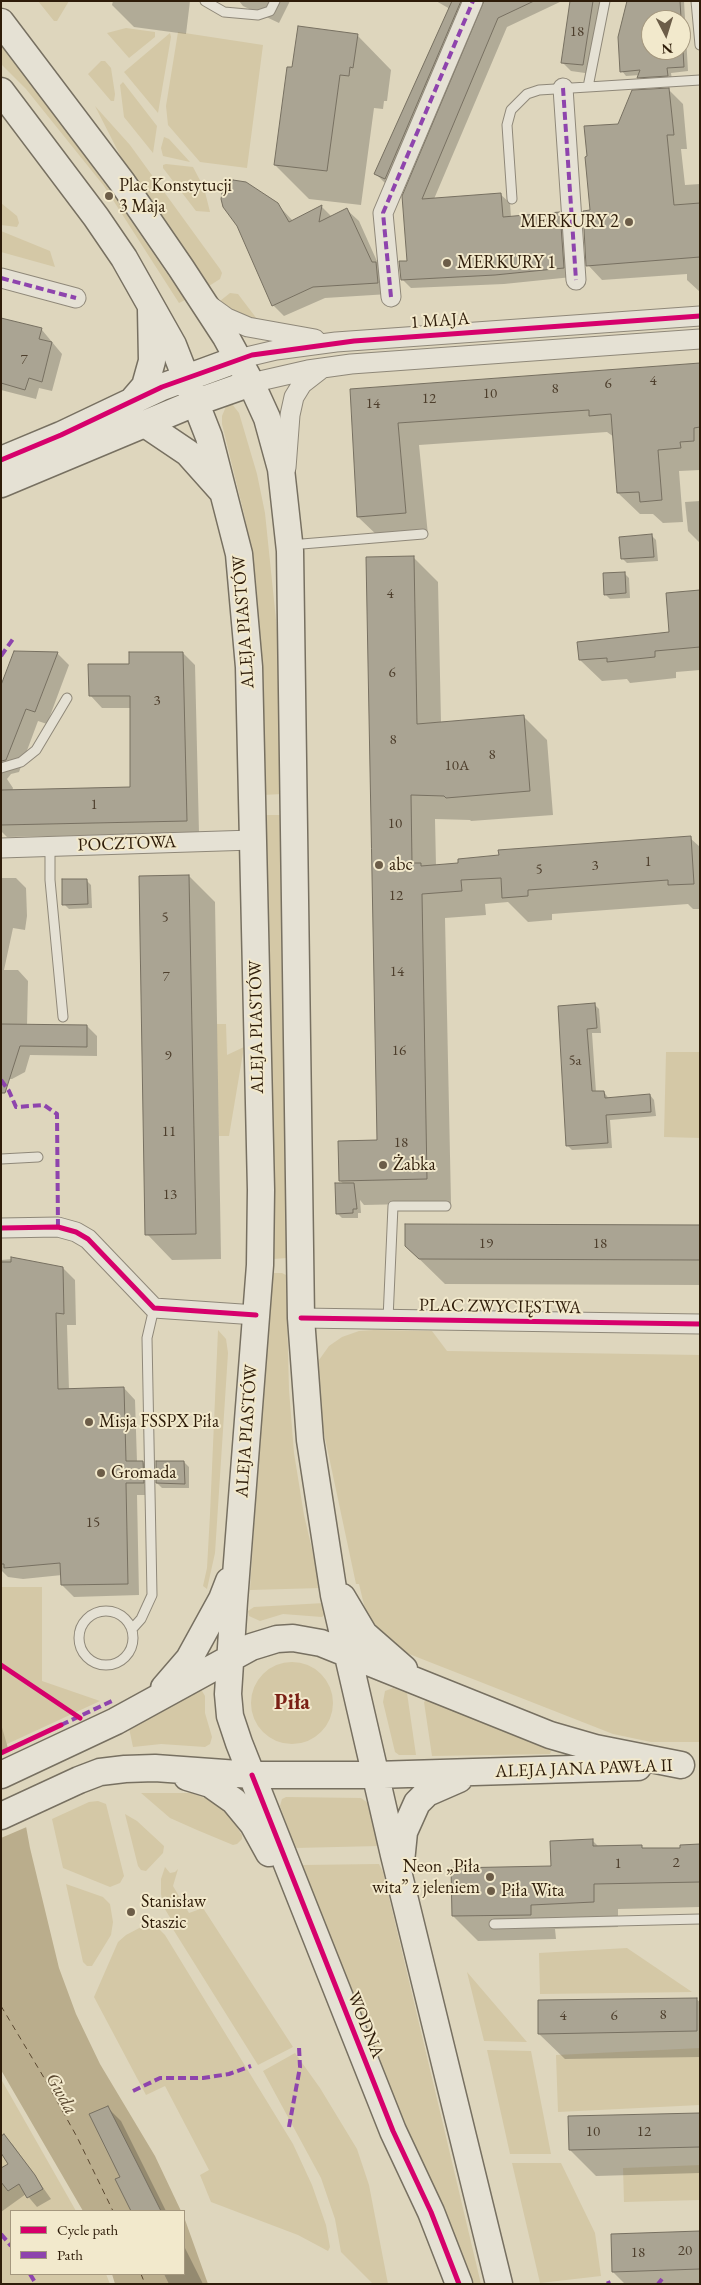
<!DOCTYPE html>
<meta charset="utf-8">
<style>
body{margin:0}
#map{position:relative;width:701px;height:2285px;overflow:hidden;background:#ded6bd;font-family:"EB Garamond",serif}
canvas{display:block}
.frame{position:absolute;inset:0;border:2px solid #2e1c09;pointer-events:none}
.legend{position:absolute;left:10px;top:2210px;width:175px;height:65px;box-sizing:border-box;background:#f2e9cc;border:1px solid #a4977e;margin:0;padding:6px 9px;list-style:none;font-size:15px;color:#2e1c09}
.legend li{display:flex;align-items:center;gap:10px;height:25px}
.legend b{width:25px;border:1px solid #a4977e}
.north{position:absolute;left:641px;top:10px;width:50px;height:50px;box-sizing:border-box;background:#f2e9cc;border:1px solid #a4977e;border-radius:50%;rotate:175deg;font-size:14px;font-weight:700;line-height:20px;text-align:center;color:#2e1c09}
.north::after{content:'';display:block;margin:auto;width:18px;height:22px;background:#6c5d48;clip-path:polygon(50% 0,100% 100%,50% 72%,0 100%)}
</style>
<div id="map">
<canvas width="701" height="2285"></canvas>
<div class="frame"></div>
<ul class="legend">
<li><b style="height:6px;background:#d6006c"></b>Cycle path</li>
<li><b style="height:6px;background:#8e44ad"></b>Path</li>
</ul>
<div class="north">N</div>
</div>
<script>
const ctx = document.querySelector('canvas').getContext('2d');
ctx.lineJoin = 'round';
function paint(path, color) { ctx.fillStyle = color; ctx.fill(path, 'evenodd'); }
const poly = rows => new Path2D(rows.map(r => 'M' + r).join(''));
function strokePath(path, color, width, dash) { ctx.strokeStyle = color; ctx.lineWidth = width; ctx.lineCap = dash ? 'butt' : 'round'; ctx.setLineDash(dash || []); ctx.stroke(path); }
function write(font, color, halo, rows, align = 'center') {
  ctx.font = font + ' "EB Garamond",serif'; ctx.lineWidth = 4; ctx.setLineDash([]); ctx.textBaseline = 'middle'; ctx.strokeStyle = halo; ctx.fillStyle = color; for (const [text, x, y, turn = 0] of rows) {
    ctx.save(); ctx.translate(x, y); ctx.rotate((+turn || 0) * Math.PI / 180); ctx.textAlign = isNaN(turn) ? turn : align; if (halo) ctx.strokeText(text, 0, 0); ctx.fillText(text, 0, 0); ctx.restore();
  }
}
paint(poly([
 [38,1,69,1,57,21,54,21],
 [126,28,155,32,155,37,129,58,107,33],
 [178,32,263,45,247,168,200,162,168,125,166,106],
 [170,33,171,37,158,113,124,72],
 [1,42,116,199,185,300,179,303,104,186,26,89,1,64],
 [101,61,105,61,111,68,115,94,114,101,111,101,88,74],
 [123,82,157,126,153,153,124,117,120,85],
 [95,106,130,145,220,269,222,273,220,279,209,286,122,159],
 [164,137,169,139,190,162,163,156,161,148],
 [166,164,193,167,204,188,210,212,196,211,163,168,163,165],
 [1,203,17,216,19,223,17,227,1,225],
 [1,231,50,251,55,267,1,252],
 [230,293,238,294,260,323,243,318,220,301],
 [227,404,232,404,239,413,257,474,265,513,279,649,282,794,263,795,256,581,245,518,222,424,222,416],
 [264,815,280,815,287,1258,273,1259],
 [217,1024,226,1024,227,1055,244,1047,229,1136,219,1136],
 [666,1052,700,1052,700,1138,664,1137],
 [274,1273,282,1273,286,1275,289,1390,294,1453,304,1515,321,1588,250,1590,270,1275],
 [218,1330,226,1339,228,1353,215,1553,207,1589,203,1586,207,1568,210,1514],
 [374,1330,432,1331,447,1351,700,1355,700,1742,651,1742,613,1734,404,1652,389,1642,374,1625,365,1609,359,1584,356,1584,318,1405,316,1371,319,1360,329,1346,342,1337,359,1331],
 [1,1587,42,1587,42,1681,100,1701,5,1745,1,1735],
 [324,1603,325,1614,322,1617,283,1614,260,1621,249,1616,248,1611,254,1607],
 '251 1703a41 41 0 1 1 82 0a41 41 0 1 1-82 0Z',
 [393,1688,407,1693,416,1755,399,1755,395,1752,383,1702,385,1691],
 [198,1690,202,1691,205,1696,205,1713,212,1737,210,1744,205,1747,161,1744,133,1747,129,1728],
 [427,1700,551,1751,550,1754,432,1756,424,1702],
 [141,1793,191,1793,211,1800,228,1814,242,1835,242,1839,237,1844,233,1845,197,1830,170,1818],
 [286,1797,361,1798,368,1803,379,1846,295,1848,280,1806,282,1799],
 [98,1801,106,1804,124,1876,120,1883,110,1887,63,1868,52,1819,89,1802],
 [125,1814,137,1821,164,1846,163,1853,146,1871,141,1870,138,1866],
 [379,1864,383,1872,481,2284,466,2284,302,1865],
 [165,1867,170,1873,175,1872,178,1869,173,1886,189,1913,203,1908,293,2047,258,2065,171,1926,174,1924,163,1906,161,1894,161,1879],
 [66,1884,103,1897,110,1904,113,1922,111,1935,92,1966,87,1966,83,1962],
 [145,1925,157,1927,165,1935,293,2144,312,2185,326,2225,330,2247,328,2251,298,2235,211,2202,200,2175,209,2170,165,2086,146,2095,94,1997,118,1942,126,1935],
 [627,1948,692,1992,540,1994,539,1953],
 [467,1972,527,2042,484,2041],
 [700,2048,700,2105,558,2112,556,2055],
 [487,2050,531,2051,551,2154,510,2154],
 [295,2053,320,2088,357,2149,369,2185,388,2284,373,2284,341,2252,335,2219,321,2178,263,2071],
 [1,2079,76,2211,11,2211,11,2274,106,2274,110,2284,1,2284],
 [512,2163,561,2163,595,2233,601,2276,540,2283],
 [700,2165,700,2200,624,2202,623,2168]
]), '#d4c8a6');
paint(poly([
 [1,1724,18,1783,30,1848,59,1968,76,2014,100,2064,155,2156,181,2211,83,2211,1,2070],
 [184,2217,208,2284,115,2284,112,2274,184,2274]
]), '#baad8c');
paint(poly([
 [11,1748,21,1783,29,1826,1,1838,1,1753]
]), '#ded6bd');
paint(poly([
 [113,1,190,1,186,34,134,27,112,5],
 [239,1,290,1,279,23,243,6],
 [436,1,474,1,386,184,376,174,450,9],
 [486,1,562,1,507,27,434,199,500,194,510,203,511,217,560,214,569,223,572,277,504,284,411,288,402,279,408,262,404,197],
 [572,1,603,1,592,74,571,71,562,62],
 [628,1,684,1,688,71,671,73,672,80,643,82,639,77,640,75,626,76,622,71],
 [651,20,681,20,681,50,651,50],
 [357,35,391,70,387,101,384,101,383,109,374,108,361,205,309,199,275,165,293,69],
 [668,89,683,104,687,149,681,149,685,185,700,184,700,292,687,280,687,274,602,280,588,265,591,211,619,125],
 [277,204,293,221,322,207,332,217,347,210,359,221,380,268,389,294,325,298,284,316,273,305],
 [1,319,42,330,62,354,52,391,39,388,36,399,1,390],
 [700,364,700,470,679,471,683,522,663,523,653,514,640,514,618,493,614,437,607,432,419,445,428,535,380,538,358,517,352,390],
 [700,501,700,543,688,531,685,502],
 [652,536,656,540,658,561,627,563,622,558],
 [414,558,438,582,441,723,523,716,547,740,553,815,471,821,470,820,435,819,436,866,690,838,700,847,700,909,693,909,688,904,552,914,552,920,528,922,508,902,485,904,486,915,445,918,451,1203,364,1205,360,1200,361,1213,358,1213,358,1218,342,1218,337,1213,344,1184,340,1181,378,1141],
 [624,573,629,578,630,598,610,599,605,594],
 [700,591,700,670,676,672,676,678,630,683,627,679,602,681,580,660,670,633],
 [57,653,69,665,47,724,38,721,19,772,11,774,7,779,13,788,12,791,132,789,131,708,102,708,90,695,130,666,183,653,195,665,199,833,7,837,1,831,1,688],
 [189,876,215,902,221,1259,172,1260,147,1234],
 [1,878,16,878,26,888,27,916,25,930,13,928,4,970,18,970,28,981,27,1026,87,1026,97,1036,97,1056,30,1055,25,1072,12,1079,1,1079],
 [86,880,91,885,92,908,69,909,64,904],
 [594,1004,599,1009,601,1033,592,1033,596,1092,604,1092,609,1099,650,1095,654,1100,656,1116,610,1120,612,1148,572,1150,567,1145,559,1007],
 [700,1226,700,1285,445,1284,406,1246],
 [12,1259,63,1268,75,1280,76,1325,67,1325,69,1390,124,1388,135,1400,137,1462,143,1462,154,1474,155,1495,137,1495,139,1595,74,1597,62,1585,62,1575,23,1579,8,1577,1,1570,1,1260],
 [184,1462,189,1467,189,1488,162,1488,157,1483],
 [592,1840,599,1847,641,1847,644,1850,681,1849,700,1845,700,1907,618,1909,618,1927,555,1929,556,1939,478,1941,453,1916,552,1867],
 [696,1999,700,2002,700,2057,565,2059,539,2034],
 [107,2107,121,2121,166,2211,133,2211,117,2180,122,2177],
 [700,2114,700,2173,596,2176,570,2150],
 [4,2136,13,2145,51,2199,37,2207,26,2194,1,2212,1,2170,9,2164],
 [700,2232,700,2284,625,2284,613,2272],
 [184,2246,203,2284,169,2284,164,2274,184,2274]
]), '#0003');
strokePath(poly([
 [1,2006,43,2076,77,2137,113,2211],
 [141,2274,145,2284]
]), '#5a4830', 1, [6, 5]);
const building = poly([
 [452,1,461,1,385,179,374,174,452,1],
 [484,1,534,1,498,18,422,199,501,193,503,217,560,212,564,268,495,275,401,280,399,261,407,261,402,196,484,1],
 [570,1,593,1,583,65,561,63,570,1],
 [627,1,680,1,684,67,667,68,668,76,637,78,640,70,620,72,618,37,627,1],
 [651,20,681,20,681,50,651,50,651,20],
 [298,26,358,34,353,68,350,67,349,76,340,75,327,171,274,165,287,67,292,67,298,26],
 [669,88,674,135,667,135,674,205,700,203,700,257,586,266,583,211,590,210,585,157,587,156,584,126,618,124,632,90,669,88],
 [233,180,246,182,278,203,289,222,322,205,319,222,347,208,372,262,376,262,378,283,313,287,272,306,237,226,223,207,221,199,223,187,227,181,233,180],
 [1,318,42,328,39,339,52,342,42,382,29,378,25,390,1,383,1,318],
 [700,363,700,427,694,428,694,441,680,442,681,448,658,450,662,500,640,502,639,492,617,493,611,414,589,416,589,410,398,423,406,513,357,517,350,389,700,363],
 [652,534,654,557,621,559,619,537,652,534],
 [414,556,417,724,524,715,530,791,446,798,444,796,411,795,412,863,421,863,421,866,458,863,458,859,499,855,498,850,691,836,694,884,668,885,668,880,528,890,528,896,502,898,501,878,461,880,462,891,422,894,427,1179,339,1181,338,1141,377,1140,366,557,414,556],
 [625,572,626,593,604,595,603,573,625,572],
 [700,590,700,647,655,651,655,657,607,662,607,658,579,660,577,642,669,632,666,593,700,590],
 [14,651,58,652,35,712,26,709,6,760,1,761,1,685,14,651],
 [129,652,183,652,187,821,1,825,1,790,130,787,130,696,89,696,88,664,129,664,129,652],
 [189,875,196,1234,145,1235,139,876,189,875],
 [62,879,87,879,88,904,62,905,62,879],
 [595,1003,597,1028,587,1029,592,1091,604,1091,605,1098,650,1094,651,1112,606,1115,608,1143,566,1146,558,1006,595,1003],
 [1,1024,87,1025,87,1047,20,1046,5,1093,1,1093,1,1024],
 [335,1183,354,1183,357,1209,353,1209,353,1213,336,1214,335,1183],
 [405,1224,700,1225,700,1260,419,1259,405,1246,405,1224],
 [11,1257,63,1267,64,1314,56,1313,58,1389,124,1387,126,1461,143,1461,144,1483,126,1483,128,1584,61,1585,60,1563,4,1568,4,1564,1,1564,1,1262,11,1262,11,1257],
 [156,1461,184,1461,185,1484,156,1483,156,1461],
 [593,1839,593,1846,642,1845,642,1848,680,1848,680,1845,700,1844,700,1882,594,1884,594,1902,531,1905,531,1915,452,1916,451,1868,551,1866,550,1841,593,1839],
 [697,1998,697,2031,538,2034,538,2000,697,1998],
 [108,2106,139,2167,161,2211,131,2211,115,2179,120,2177,89,2114,108,2106],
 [700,2113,700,2147,569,2150,568,2116,700,2113],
 [4,2134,35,2175,43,2189,27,2198,19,2184,8,2191,1,2182,1,2168,8,2164,1,2153,1,2136,4,2134],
 [700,2231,700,2269,612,2272,611,2234,700,2231]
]);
paint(building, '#aaa493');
strokePath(building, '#777061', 1);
const lane = poly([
 [205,1,224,12,258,15,270,11,275,1],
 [605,1,588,87,700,80],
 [696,1,700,45],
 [512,199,507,125,511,110,527,94,539,90,588,87],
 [290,545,423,534],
 [1,768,21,762,36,750,67,698],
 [50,846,50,880,63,1017],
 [1,1159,38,1157],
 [388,1319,393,1206,446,1206],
 '79 1638a27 27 0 1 1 54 0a27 27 0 1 1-54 0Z',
 [132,1629,141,1619,152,1595,147,1338,154,1308],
 [494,1924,700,1919]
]);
const street = poly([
 [563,88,576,280],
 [1,278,76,298],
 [391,297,383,213,473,1],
 [209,305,227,318,248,327,315,339],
 [238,359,276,350,336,342,700,316],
 [251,383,308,370,351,364,700,339],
 [286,468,290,415,294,397,302,384,320,370],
 [1,848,253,840],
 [1,1228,58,1227,76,1232,88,1239,154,1308,256,1315],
 [301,1318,700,1324]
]);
const secondary = poly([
 [1,22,122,182,181,268,226,337,251,383,267,418,281,469,290,551,301,1318,310,1440,334,1595,394,1855,499,2284],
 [1,91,96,217,124,258,173,345,209,437,239,554,249,667,261,1190,260,1265,234,1601,228,1694,230,1716,239,1743,393,2131,431,2212,459,2284],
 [133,400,145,386,152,361,151,309],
 [145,424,188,453,221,490],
 [1,460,61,435,162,387,238,359],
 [1,484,197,402,251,383],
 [342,1597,364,1634,404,1669],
 [164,1688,189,1659,222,1599,229,1581],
 [1,1775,116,1721,251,1647,277,1639,293,1638,321,1643,550,1735,595,1748,681,1765],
 [187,1777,210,1784,234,1801,253,1824,269,1853],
 [1,1816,79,1780,100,1772,125,1769,155,1768,252,1775,375,1775,638,1767],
 [401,1862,404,1832,417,1803,427,1793,459,1779]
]);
strokePath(lane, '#8f8879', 11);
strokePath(street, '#8f8879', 21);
strokePath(secondary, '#777061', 29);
strokePath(lane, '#e5e1d4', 9);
strokePath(street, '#e5e1d4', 19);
strokePath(secondary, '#e5e1d4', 26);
strokePath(poly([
 [563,88,576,280],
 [1,278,76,298],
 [391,297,383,213,473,1],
 [1,656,13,639],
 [1,1080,9,1091,16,1107,44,1105,57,1114,58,1227],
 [61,1725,112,1701],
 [133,2091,160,2078,203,2078,229,2074,251,2066],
 [289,2127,300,2067,299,2047],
 [1,2234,11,2246],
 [30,2274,36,2284],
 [608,2281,609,2284],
 [658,2284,662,2279]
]), '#8e44ad', 4, [8, 4]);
strokePath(poly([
 [1,460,61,435,162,387,252,355,354,341,700,316],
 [1,1228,58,1227,76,1232,88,1239,154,1308,256,1315],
 [301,1318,700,1324],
 [1,1665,80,1718],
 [1,1753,61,1725],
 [252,1775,393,2131,431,2212,459,2284]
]), '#d6006c', 5);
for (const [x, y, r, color] of [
 [109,196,5,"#6c5d48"],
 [629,222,5,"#6c5d48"],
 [447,263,5,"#6c5d48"],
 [379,865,5,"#6c5d48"],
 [383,1165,5,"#6c5d48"],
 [89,1422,5,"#6c5d48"],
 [101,1473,5,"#6c5d48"],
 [490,1877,5,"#6c5d48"],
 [491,1891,5,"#6c5d48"],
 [131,1912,5,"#6c5d48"]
]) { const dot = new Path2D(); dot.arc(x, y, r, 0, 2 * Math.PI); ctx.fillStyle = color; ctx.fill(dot); strokePath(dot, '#f2e9cc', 2); }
write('15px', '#4d3e2c', null, [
 ["18",577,32],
 ["7",24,360],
 ["4",653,381],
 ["6",608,384],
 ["8",555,389],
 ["10",490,394],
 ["12",429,399],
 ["14",373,404],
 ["4",390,594],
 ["6",392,673],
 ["3",157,701],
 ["8",393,740],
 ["8",492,755],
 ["10A",457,766],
 ["1",94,805],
 ["10",395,824],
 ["1",648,862],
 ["3",595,866],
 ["5",539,870],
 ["12",396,896],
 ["5",165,918],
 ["14",397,972],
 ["7",166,977],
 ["16",399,1051],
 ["9",168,1056],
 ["5a",575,1061],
 ["11",169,1132],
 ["18",401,1143],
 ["13",170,1195],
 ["19",486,1244],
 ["18",600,1244],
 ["15",93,1523],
 ["2",676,1863],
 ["1",618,1864],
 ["8",663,2015],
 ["4",563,2016],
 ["6",614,2016],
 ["10",593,2132],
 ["12",644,2132],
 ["20",685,2251],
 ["18",638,2253]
]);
write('18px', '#2e1c09', '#f2e9cc', [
 ["Plac Konstytucji",119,186],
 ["3 Maja",119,207],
 ["MERKURY 2",619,222,"right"],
 ["MERKURY 1",457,263],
 ["abc",389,865],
 ["Żabka",393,1165],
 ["Misja FSSPX Piła",99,1422],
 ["Gromada",111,1473],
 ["Neon „Piła",480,1867,"right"],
 ["wita” z jeleniem",480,1888,"right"],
 ["Piła Wita",501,1891],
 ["Stanisław",141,1902],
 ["Staszic",141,1923]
], 'left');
write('18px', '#2e1c09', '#f2e9cc', [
 ["1 MAJA",440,321,-4],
 ["ALEJA PIASTÓW",244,622,-94],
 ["POCZTOWA",127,844,-2],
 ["ALEJA PIASTÓW",257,1027,-91],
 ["PLAC ZWYCIĘSTWA",500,1307,1],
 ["ALEJA PIASTÓW",247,1431,-86],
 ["ALEJA JANA PAWŁA II",584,1769,-2],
 ["WODNA",365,2025,68]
]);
write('italic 19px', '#5a4830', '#f2e9cc', [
 ["Gwda",61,2094,61]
]);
write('bold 22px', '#7a1f14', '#f2e9cc', [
 ["Piła",292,1703]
]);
</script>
